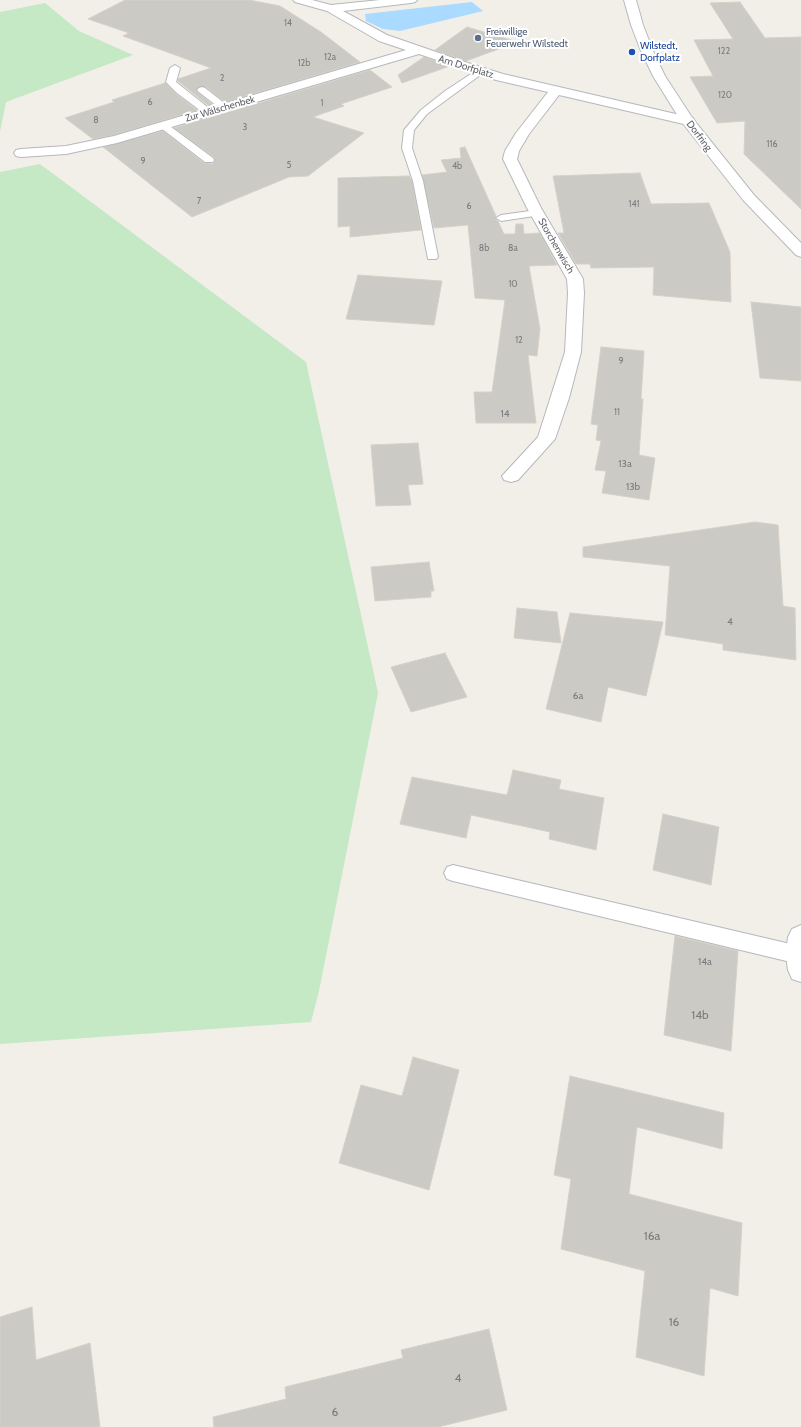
<!DOCTYPE html>
<meta charset="utf-8">
<style>
body{margin:0}
canvas{display:block;background:#f1efe8}
</style>
<canvas width="801" height="1427"></canvas>
<script>
const ctx = document.querySelector('canvas').getContext('2d');
ctx.lineJoin = 'round';
function paint(path, color) { ctx.fillStyle = color; ctx.fill(path, 'evenodd'); }
const poly = rows => new Path2D(rows.map(r => 'M' + r).join(''));
function strokePath(path, color, width, dash) { ctx.strokeStyle = color; ctx.lineWidth = width; ctx.lineCap = dash ? 'butt' : 'round'; ctx.setLineDash(dash || []); ctx.stroke(path); }
function write(font, color, halo, rows, align = 'center') {
  ctx.font = font + ' Cabin,sans-serif'; ctx.lineWidth = 4; ctx.setLineDash([]); ctx.textBaseline = 'middle'; ctx.strokeStyle = halo; ctx.fillStyle = color; for (const [text, x, y, turn = 0] of rows) {
    ctx.save(); ctx.translate(x, y); ctx.rotate((+turn || 0) * Math.PI / 180); ctx.textAlign = isNaN(turn) ? turn : align; if (halo) ctx.strokeText(text, 0, 0); ctx.fillText(text, 0, 0); ctx.restore();
  }
}
paint(poly([
 [45,3,79,31,133,55,6,102,0,132,0,12],
 [40,164,306,362,378,693,319,991,311,1022,0,1044,0,172]
]), '#c5e8c5');
paint(poly([
 [472,2,483,11,400,31,383,29,366,21,365,14]
]), '#aadaff');
const building = poly([
 [125,0,249,0,280,6,321,32,360,62,225,102,206,87,199,87,196,91,213,105,209,106,178,81,178,79,211,68,123,36,129,33,88,19,125,0],
 [740,2,765,38,801,37,801,209,744,154,745,121,717,123,690,77,713,76,694,40,733,39,710,3,740,2],
 [467,27,518,42,466,61,435,50,467,27],
 [424,57,450,66,402,83,398,75,424,57],
 [370,70,392,87,341,104,344,106,313,117,364,133,308,176,289,177,192,217,103,147,163,131,204,163,213,164,215,161,214,157,174,128,370,70],
 [165,83,176,94,197,110,114,135,93,139,65,118,114,102,112,100,165,83],
 [465,147,496,216,495,219,498,221,504,234,515,234,516,224,523,224,524,234,540,233,557,265,529,266,540,329,537,356,528,355,536,423,476,423,474,392,492,392,505,300,475,298,468,225,434,228,422,175,447,172,441,160,461,158,460,148,465,147],
 [640,173,651,204,709,203,730,252,731,302,653,295,654,267,591,268,590,264,576,264,558,233,564,233,553,176,640,173],
 [409,176,412,181,421,230,350,237,350,226,338,227,338,178,409,176],
 [358,275,442,281,434,325,346,319,358,275],
 [751,302,801,307,801,381,760,378,751,302],
 [601,347,644,351,641,399,643,399,639,455,655,458,649,500,602,493,606,471,595,470,601,441,596,440,598,425,591,424,601,347],
 [418,443,423,484,408,485,411,505,376,506,371,445,418,443],
 [755,522,778,525,783,606,795,608,796,660,723,650,723,644,665,635,670,566,583,557,583,547,755,522],
 [429,562,434,591,431,591,431,597,375,601,371,567,429,562],
 [517,608,557,612,561,643,514,638,517,608],
 [570,613,663,622,646,696,608,687,601,722,546,709,570,613],
 [445,653,467,697,411,712,391,667,445,653],
 [513,770,561,780,559,789,604,798,596,850,549,839,550,832,471,815,466,838,400,824,412,777,507,795,513,770],
 [663,814,719,827,711,885,653,870,663,814],
 [675,936,738,951,731,1051,664,1035,675,936],
 [413,1057,459,1070,429,1190,339,1163,361,1085,402,1096,413,1057],
 [570,1076,724,1113,722,1149,637,1127,629,1194,742,1223,738,1296,710,1288,704,1376,636,1357,645,1271,561,1249,571,1179,554,1175,570,1076],
 [32,1307,36,1360,90,1343,100,1427,0,1427,0,1317,32,1307],
 [489,1329,507,1410,438,1427,214,1427,213,1417,286,1399,285,1387,403,1358,401,1350,489,1329]
]);
paint(building, '#cccac5');
strokePath(building, '#d6d1c6', 1);
const lane = poly([
 [175,65,180,68,176,82,211,110,213,112,211,114,205,114,177,93,166,82,170,68,175,65],
 [480,68,483,69,485,71,483,73,427,114,414,130,412,148,423,181,438,257,436,259,428,259,413,181,402,148,404,130,421,110,445,91,480,68],
 [202,87,205,88,228,106,230,108,228,110,222,110,199,92,197,90,199,88,202,87],
 [164,123,167,124,213,158,214,160,213,162,205,162,161,128,159,126,164,123],
 [537,210,541,211,542,213,541,215,501,221,496,218,501,215,537,210],
 [453,865,799,946,801,947,801,963,799,964,453,881,447,879,444,873,447,867,453,865]
]);
const street = poly([
 [293,0,312,0,331,5,380,0,417,0,415,2,411,3,343,11,387,35,468,63,503,74,693,118,695,121,693,124,688,125,559,95,529,134,519,151,517,159,541,208,583,279,584,293,581,352,569,398,555,439,518,480,511,482,504,480,502,476,538,437,565,352,568,293,567,279,527,208,503,159,505,151,516,133,548,92,496,80,419,54,117,143,66,154,21,157,16,156,14,153,16,150,21,149,66,146,114,136,406,50,379,41,327,11,295,2,293,0]
]);
const secondary = poly([
 [624,0,636,0,643,25,653,51,665,76,693,119,754,195,801,243,801,257,796,255,744,201,681,121,653,76,641,51,631,25,624,0],
 [801,925,801,982,792,979,788,970,786,955,788,937,792,929,801,925]
]);
strokePath(lane, '#b5b8bc', 2);
strokePath(street, '#b5b8bc', 2);
strokePath(secondary, '#b6babf', 2);
paint(lane, '#fff');
paint(street, '#fff');
paint(secondary, '#fff');
for (const [x, y, r, color] of [
 [478,38,4,"#5c6f8a"],
 [632,52,4,"#1a4fb4"]
]) { const dot = new Path2D(); dot.arc(x, y, r, 0, 2 * Math.PI); ctx.fillStyle = color; ctx.fill(dot); strokePath(dot, '#fff', 1.5); }
write('9px', '#7a7d7f', null, [
 ["14",288,23],
 ["122",724,51],
 ["12a",330,57],
 ["12b",304,63],
 ["2",222,78],
 ["120",725,95],
 ["6",150,102],
 ["1",322,103],
 ["8",96,120],
 ["3",245,127],
 ["116",772,144],
 ["9",143,161],
 ["5",289,165],
 ["4b",457,166],
 ["7",199,201],
 ["141",634,204],
 ["6",469,206],
 ["8b",484,248],
 ["8a",513,248],
 ["10",513,284],
 ["12",519,340],
 ["9",621,361],
 ["11",617,412]
]);
write('10px', '#4e5e75', '#fff', [
 ["Freiwillige",486,32],
 ["Feuerwehr Wilstedt",486,44]
], 'left');
write('10px', '#164399', '#fff', [
 ["Wilstedt,",640,46],
 ["Dorfplatz",640,58]
], 'left');
write('10px', '#5f6368', '#fff', [
 ["Am Dorfplatz",466,67,17],
 ["Zur Wälschenbek",220,109,-16],
 ["Dorfring",699,136,53],
 ["Storchenwisch",556,246,60]
]);
write('10px', '#7a7d7f', null, [
 ["14",505,414],
 ["13a",625,464],
 ["13b",633,487],
 ["4",730,622],
 ["6a",578,696],
 ["14a",705,962]
]);
write('12px', '#7a7d7f', null, [
 ["14b",700,1015],
 ["16a",652,1236],
 ["16",674,1322],
 ["4",458,1378],
 ["6",335,1412]
]);
</script>
